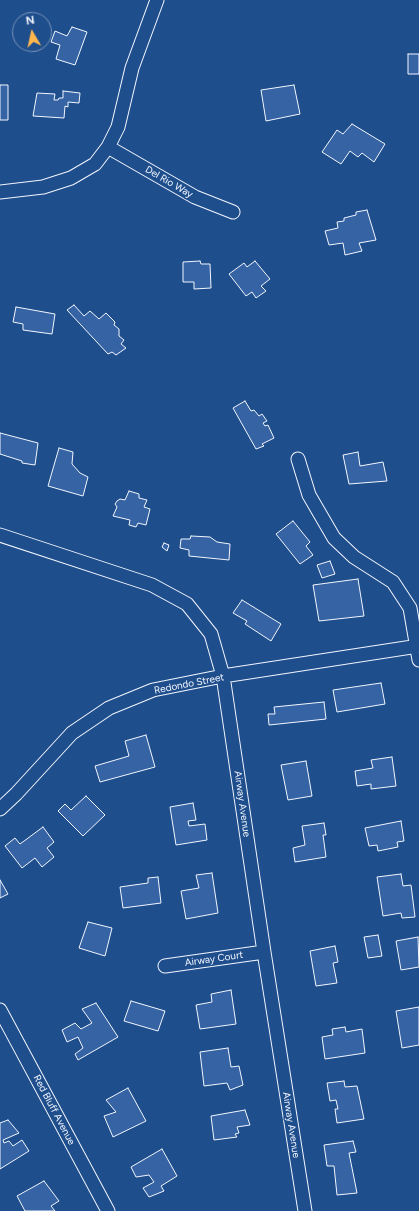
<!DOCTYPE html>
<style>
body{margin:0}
#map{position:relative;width:419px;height:1211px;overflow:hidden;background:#1f4e8c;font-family:Figtree,sans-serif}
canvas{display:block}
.north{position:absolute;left:12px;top:12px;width:40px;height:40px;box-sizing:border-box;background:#1f4e8c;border:1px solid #7391ba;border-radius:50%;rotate:351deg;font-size:11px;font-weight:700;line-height:16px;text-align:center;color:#f2f6ff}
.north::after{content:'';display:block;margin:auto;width:14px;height:18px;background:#ffb74d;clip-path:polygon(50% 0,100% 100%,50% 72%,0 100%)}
</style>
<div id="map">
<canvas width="419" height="1211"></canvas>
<div class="north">N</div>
</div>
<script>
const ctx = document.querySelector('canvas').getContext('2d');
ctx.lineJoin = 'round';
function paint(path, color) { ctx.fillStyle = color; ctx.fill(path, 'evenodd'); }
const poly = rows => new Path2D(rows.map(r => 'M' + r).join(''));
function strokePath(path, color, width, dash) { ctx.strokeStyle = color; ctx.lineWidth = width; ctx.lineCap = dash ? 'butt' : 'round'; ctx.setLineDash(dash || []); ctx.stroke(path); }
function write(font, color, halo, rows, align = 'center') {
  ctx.font = font + ' Figtree,sans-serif'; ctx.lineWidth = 3; ctx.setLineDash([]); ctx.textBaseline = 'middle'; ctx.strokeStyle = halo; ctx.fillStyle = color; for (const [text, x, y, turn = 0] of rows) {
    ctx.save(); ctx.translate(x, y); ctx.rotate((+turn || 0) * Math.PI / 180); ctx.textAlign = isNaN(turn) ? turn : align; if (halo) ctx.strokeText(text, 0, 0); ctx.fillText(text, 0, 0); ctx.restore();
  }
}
const building = poly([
 [72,27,87,32,75,65,56,59,60,45,51,42,55,31,67,36,72,27],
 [408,54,419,54,419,74,408,74,408,54],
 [0,85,8,85,8,120,0,120,0,85],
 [294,85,300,114,266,121,261,90,294,85],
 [63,91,80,93,79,103,68,102,68,107,65,106,64,118,33,116,37,93,55,94,54,100,58,100,59,98,63,98,63,91],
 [352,124,385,144,374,162,362,153,358,157,350,151,341,164,322,152,337,130,343,134,352,124],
 [367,210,376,240,359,243,362,251,345,255,343,243,329,245,325,231,338,228,337,222,344,221,344,218,356,215,356,212,367,210],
 [200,261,201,264,210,264,211,288,194,289,194,282,183,282,183,262,200,261],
 [255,261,270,279,261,286,266,291,256,298,252,292,246,296,229,274,244,263,247,267,255,261],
 [74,305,84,316,90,311,99,319,106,313,115,322,114,325,119,329,119,336,124,340,121,344,126,348,116,355,112,352,108,354,67,310,74,305],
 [16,307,55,314,52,334,23,330,23,324,13,322,16,307],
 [245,401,251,411,254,410,259,416,262,414,267,421,263,423,265,426,268,425,274,438,262,444,264,446,256,449,233,408,245,401],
 [0,433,38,443,35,465,22,463,22,461,0,454,0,433],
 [59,448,73,452,72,464,80,473,88,477,83,496,48,486,59,448],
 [358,452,360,466,383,462,387,481,349,484,343,455,358,452],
 [129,491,139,494,139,498,147,500,144,507,150,509,146,525,138,523,136,527,129,525,130,520,113,516,117,507,115,504,117,501,120,499,125,500,129,491],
 [293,521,310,542,306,546,313,555,300,564,276,534,293,521],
 [191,536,210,537,217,542,230,544,229,560,189,556,189,550,180,548,181,539,190,539,191,536],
 [164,543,169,545,167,551,162,547,164,543],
 [330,561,335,574,322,578,317,565,330,561],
 [358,579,364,616,319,621,313,585,358,579],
 [242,600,281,624,271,641,245,624,247,621,233,613,242,600],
 [381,683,385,704,337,712,333,690,381,683],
 [324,702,326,719,269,725,268,714,275,714,274,707,324,702],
 [146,735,155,767,100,782,95,766,129,756,125,741,146,735],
 [392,757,396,786,371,789,371,784,357,786,355,771,373,768,371,760,392,757],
 [306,761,312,796,288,800,281,765,306,761],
 [86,796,105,815,83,836,58,811,65,804,71,810,86,796],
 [193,803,196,820,188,821,189,826,205,824,207,840,176,845,170,807,193,803],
 [401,821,404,841,397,842,398,847,378,851,377,845,369,846,365,828,401,821],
 [324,823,326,835,323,835,326,857,295,862,293,848,305,845,302,826,324,823],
 [43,827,54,842,47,848,54,857,42,867,35,858,22,868,5,846,15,838,20,844,43,827],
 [212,873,218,913,186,919,181,891,199,888,196,875,212,873],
 [401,874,403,886,411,885,415,917,402,918,401,913,383,916,377,877,401,874],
 [158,877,161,903,123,908,120,887,148,883,148,878,158,877],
 [0,880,8,894,0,898,0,880],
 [88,922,112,928,105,956,79,948,88,922],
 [378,935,382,956,368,958,364,937,378,935],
 [418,937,419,967,401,970,396,941,418,937],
 [335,946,338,962,333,963,337,983,316,986,310,951,335,946],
 [231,990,236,1024,200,1029,196,1005,212,1002,211,994,231,990],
 [131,1001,165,1011,158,1031,124,1021,131,1001],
 [96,1003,118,1037,78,1060,75,1054,83,1048,78,1037,67,1042,62,1030,75,1023,81,1029,92,1023,82,1009,96,1003],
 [419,1007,419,1045,402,1048,396,1011,419,1007],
 [345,1027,346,1032,362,1029,365,1053,325,1059,322,1037,333,1035,332,1029,345,1027],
 [228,1048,231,1067,239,1066,243,1085,230,1090,227,1083,204,1086,200,1052,228,1048],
 [344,1081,345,1087,357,1086,364,1119,337,1123,335,1109,338,1109,336,1100,330,1101,327,1083,344,1081],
 [128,1088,146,1121,113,1137,104,1116,116,1112,106,1100,128,1088],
 [245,1110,250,1125,237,1127,239,1133,235,1134,237,1137,214,1140,211,1116,245,1110],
 [8,1120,19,1133,3,1140,4,1143,9,1141,13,1146,22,1140,29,1151,0,1169,0,1123,8,1120],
 [353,1141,356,1152,349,1153,357,1193,337,1195,334,1166,327,1166,324,1145,353,1141],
 [162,1149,177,1176,161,1186,164,1191,149,1197,143,1188,154,1182,149,1175,136,1177,131,1167,162,1149],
 [44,1181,59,1201,51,1206,55,1211,25,1211,17,1196,44,1181]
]);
paint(building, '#3563a3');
strokePath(building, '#f2f6ff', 1);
const minor = poly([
 [108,147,195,197,233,212],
 [0,192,43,187,71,178,95,164,108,147,118,127,132,68,157,0],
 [298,459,309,495,334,538,354,557,393,582,410,608,419,660],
 [0,535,152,585,187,604,211,634,223,676,264,952,305,1211],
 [0,809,16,794,72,733,109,708,153,690,223,676,419,646],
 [165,966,264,952],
 [0,1010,108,1211]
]);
strokePath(minor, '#f2f6ff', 15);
strokePath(minor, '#1f4e8c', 13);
write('10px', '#f2f6ff', '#1f4e8c', [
 ["Del Rio Way",169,182,30],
 ["Redondo Street",189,684,-11],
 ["Airway Avenue",242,804,82],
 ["Airway Court",214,959,-8],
 ["Red Bluff Avenue",54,1110,62],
 ["Airway Avenue",291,1125,81]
]);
</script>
